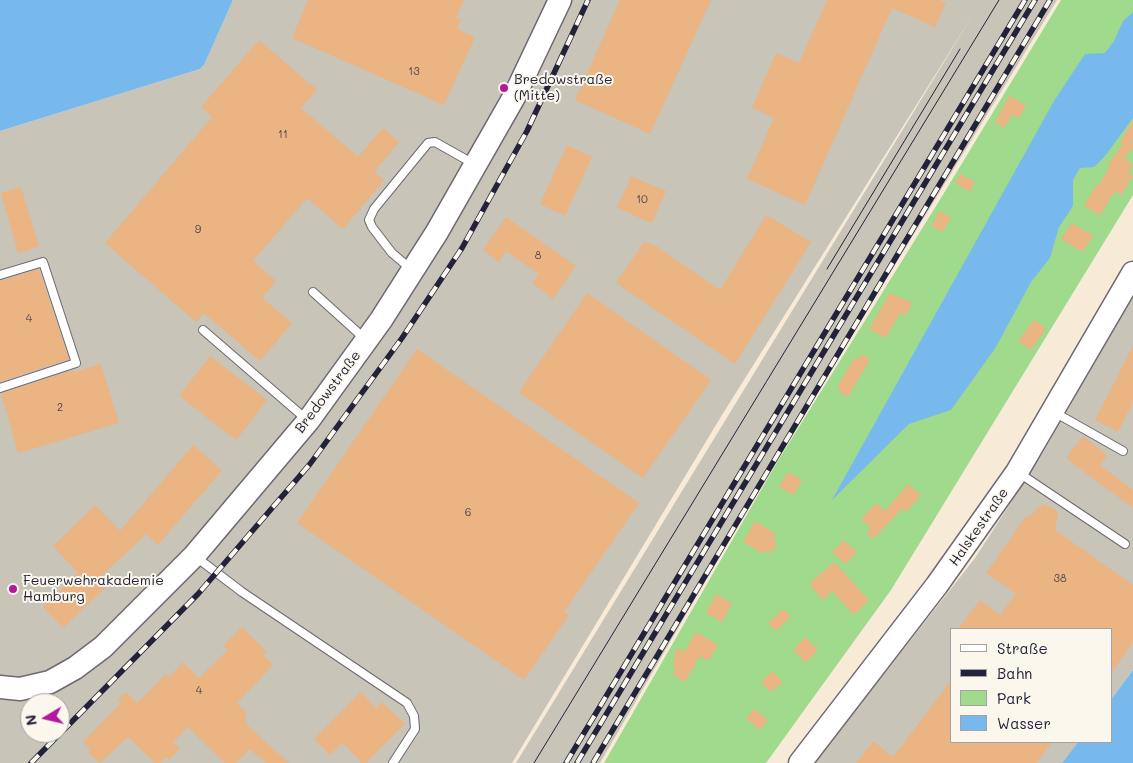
<!DOCTYPE html>
<meta charset="utf-8">
<style>
body{margin:0}
#map{position:relative;width:1133px;height:763px;overflow:hidden;background:#f7ebd7;font-family:Mali,sans-serif}
canvas{display:block}
.legend{position:absolute;left:950px;top:628px;width:162px;height:115px;box-sizing:border-box;background:#fbf7ec;border:1px solid #a4a2a5;margin:0;padding:6px 9px;list-style:none;font-size:15px;color:#22223b}
.legend li{display:flex;align-items:center;gap:10px;height:25px}
.legend b{width:25px;border:1px solid #a4a2a5}
.north{position:absolute;left:20px;top:693px;width:50px;height:50px;box-sizing:border-box;background:#fbf7ec;border:1px solid #a4a2a5;border-radius:50%;rotate:261deg;font-size:14px;font-weight:700;line-height:20px;text-align:center;color:#22223b}
.north::after{content:'';display:block;margin:auto;width:18px;height:22px;background:#b5179e;clip-path:polygon(50% 0,100% 100%,50% 72%,0 100%)}
</style>
<div id="map">
<canvas width="1133" height="763"></canvas>
<ul class="legend">
<li><b style="height:6px;background:#fff"></b>Straße</li>
<li><b style="height:6px;background:#22223b"></b>Bahn</li>
<li><b style="height:14px;background:#a0da8d"></b>Park</li>
<li><b style="height:14px;background:#77b9ec"></b>Wasser</li>
</ul>
<div class="north">N</div>
</div>
<script>
const ctx = document.querySelector('canvas').getContext('2d');
ctx.lineJoin = 'round';
function paint(path, color) { ctx.fillStyle = color; ctx.fill(path, 'evenodd'); }
const poly = rows => new Path2D(rows.map(r => 'M' + r).join(''));
function strokePath(path, color, width, dash) { ctx.strokeStyle = color; ctx.lineWidth = width; ctx.lineCap = dash ? 'butt' : 'round'; ctx.setLineDash(dash || []); ctx.stroke(path); }
function write(font, color, halo, rows, align = 'center') {
  ctx.font = font + ' Mali,sans-serif'; ctx.lineWidth = 4; ctx.setLineDash([]); ctx.textBaseline = 'middle'; ctx.strokeStyle = halo; ctx.fillStyle = color; for (const [text, x, y, turn = 0] of rows) {
    ctx.save(); ctx.translate(x, y); ctx.rotate((+turn || 0) * Math.PI / 180); ctx.textAlign = isNaN(turn) ? turn : align; if (halo) ctx.strokeText(text, 0, 0); ctx.fillText(text, 0, 0); ctx.restore();
  }
}
paint(poly([
 [233,0,1057,0,769,471,600,763,516,763,974,13,722,415,512,763,0,763,0,131,200,69,204,65],
 [30,703,60,703,60,733,30,733],
 [1133,297,1133,670,1112,698,1112,629,952,629,952,742,1078,742,1062,763,814,763,975,558,1044,451]
]), '#c8c4b8');
paint(poly([
 [1061,0,1133,0,1133,195,891,590,766,763,604,763,776,464,941,198]
]), '#a0da8d');
paint(poly([
 [0,0,233,0,204,65,200,69,0,131],
 [1133,12,1133,118,1105,156,1094,167,1080,168,1073,180,1073,206,1059,227,1050,258,1031,282,996,347,951,410,909,424,832,500,1054,101,1085,54,1105,53,1114,41,1123,21],
 [1133,670,1133,763,1062,763,1078,742,1112,742,1112,698]
]), '#77b9ec');
paint(poly([
 [308,0,464,0,456,18,461,20,457,29,475,37,444,105,292,38],
 [620,0,711,0,650,134,575,100],
 [827,0,939,0,946,3,935,27,892,8,805,205,747,179,774,118,752,108,776,53,799,63],
 [259,40,317,90,301,108,358,157,383,128,399,142,374,172,384,180,343,229,307,198,253,261,276,281,262,298,292,323,260,361,204,313,196,322,105,243,212,117,201,107],
 [1009,96,1026,105,1019,118,1012,115,1004,128,995,122],
 [1133,120,1133,150,1131,149,1125,158,1133,166,1128,173,1133,176,1121,195,1115,191,1100,215,1084,206,1096,185,1098,186,1108,170,1109,163,1123,144,1120,142],
 [567,145,592,157,565,216,540,204],
 [961,174,975,182,970,192,955,183],
 [631,176,666,191,652,223,617,208],
 [21,187,39,246,18,253,1,193],
 [940,211,951,217,943,232,931,226],
 [766,215,811,242,735,364,616,283,644,242,656,246,720,290],
 [506,217,576,266,553,299,532,283,539,274,506,251,499,262,483,250],
 [1072,223,1094,236,1082,252,1061,239],
 [39,269,69,359,0,382,0,281],
 [587,293,711,380,643,478,519,392],
 [890,293,913,303,905,316,900,313,886,338,869,329],
 [1034,320,1046,328,1031,350,1018,341],
 [1133,346,1133,402,1118,432,1095,420],
 [417,349,639,503,564,612,569,615,524,680,297,523],
 [861,354,870,359,848,397,838,391,840,389,837,387,854,358,857,359],
 [210,356,267,400,236,440,179,396],
 [101,364,119,423,18,453,1,393,73,370,74,372],
 [1083,436,1107,455,1100,465,1133,490,1133,508,1066,458],
 [193,445,222,470,158,545,146,534,99,578,107,586,63,628,43,607,78,573,53,546,95,505,120,531],
 [788,472,802,480,794,495,779,487],
 [908,484,921,495,906,512,902,509,873,539,866,533,871,528,861,519,876,503,885,511],
 [1043,504,1055,509,1058,514,1055,530,1133,585,1133,642,1112,672,1112,629,958,629,980,600,1000,615,1016,594,986,573,1026,516,1029,517],
 [755,521,776,534,773,540,777,543,771,553,767,550,764,554,743,542],
 [844,540,857,552,845,564,832,552],
 [834,562,869,600,854,615,832,591,823,600,809,584],
 [716,594,732,603,722,622,706,613],
 [783,609,791,616,776,631,768,623],
 [242,627,267,652,263,655,273,665,237,703,245,711,247,725,289,763,266,763,250,749,236,763,225,763,188,727,173,742,180,748,169,760,166,757,160,763,155,763,128,737,100,763,88,752,91,749,83,742,121,703,118,700,126,692,137,703,166,674,169,677,183,662,199,678,228,650,223,646],
 [696,632,718,645,708,661,700,656,685,682,673,675,675,667,672,665,676,659,673,657,678,648,684,652],
 [805,637,818,650,806,663,793,650],
 [772,671,783,682,771,692,761,682],
 [952,679,952,742,1052,742,1036,763,856,763,873,741,893,757],
 [361,692,376,708,382,702,405,724,366,763,362,763,342,743,330,755,314,739],
 [754,709,768,720,760,730,746,719]
]), '#eab483');
const lane = poly([
 [412,270,392,253,372,227,369,220,374,209,428,143,435,142,474,164],
 [0,275,43,262,76,363,0,388],
 [313,292,365,339],
 [203,330,306,419],
 [1054,412,1123,451],
 [1019,473,1125,544],
 [196,557,242,592,407,703,414,716,415,729,393,763]
]);
const secondary = poly([
 [0,687,20,689,50,682,75,668,103,647,194,556,308,421,381,320,437,232,514,97,560,0],
 [800,763,937,585,1017,472,1133,273]
]);
strokePath(lane, '#6d6872', 10);
strokePath(secondary, '#6d6872', 25);
strokePath(lane, '#fff', 8);
strokePath(secondary, '#fff', 22);
strokePath(poly([
 [827,269,960,49],
 [534,763,999,0]
]), '#22223b', 1);
const rail = poly([
 [31,763,198,594,310,464,402,338,462,248,527,131,588,0],
 [566,763,1025,0],
 [577,763,1035,0],
 [593,763,1050,0]
]);
strokePath(rail, '#22223b', 5.5);
strokePath(rail, '#fbf7ec', 4, [11]);
for (const [x, y, r, color] of [
 [504,88,5,"#b5179e"],
 [13,589,5,"#b5179e"]
]) { const dot = new Path2D(); dot.arc(x, y, r, 0, 2 * Math.PI); ctx.fillStyle = color; ctx.fill(dot); strokePath(dot, '#fbf7ec', 2); }
write('11px', '#54464d', null, [
 ["13",414,72],
 ["11",283,135],
 ["10",642,200],
 ["9",198,230],
 ["8",538,256],
 ["4",29,319],
 ["2",60,408],
 ["6",468,513],
 ["38",1060,579],
 ["4",199,691]
]);
write('14px', '#22223b', '#fbf7ec', [
 ["Bredowstraße",514,80],
 ["(Mitte)",514,96],
 ["Feuerwehrakademie",23,581],
 ["Hamburg",23,597]
], 'left');
write('14px', '#22223b', '#fbf7ec', [
 ["Bredowstraße",328,392,-53],
 ["Halskestraße",979,527,-55]
]);
</script>
